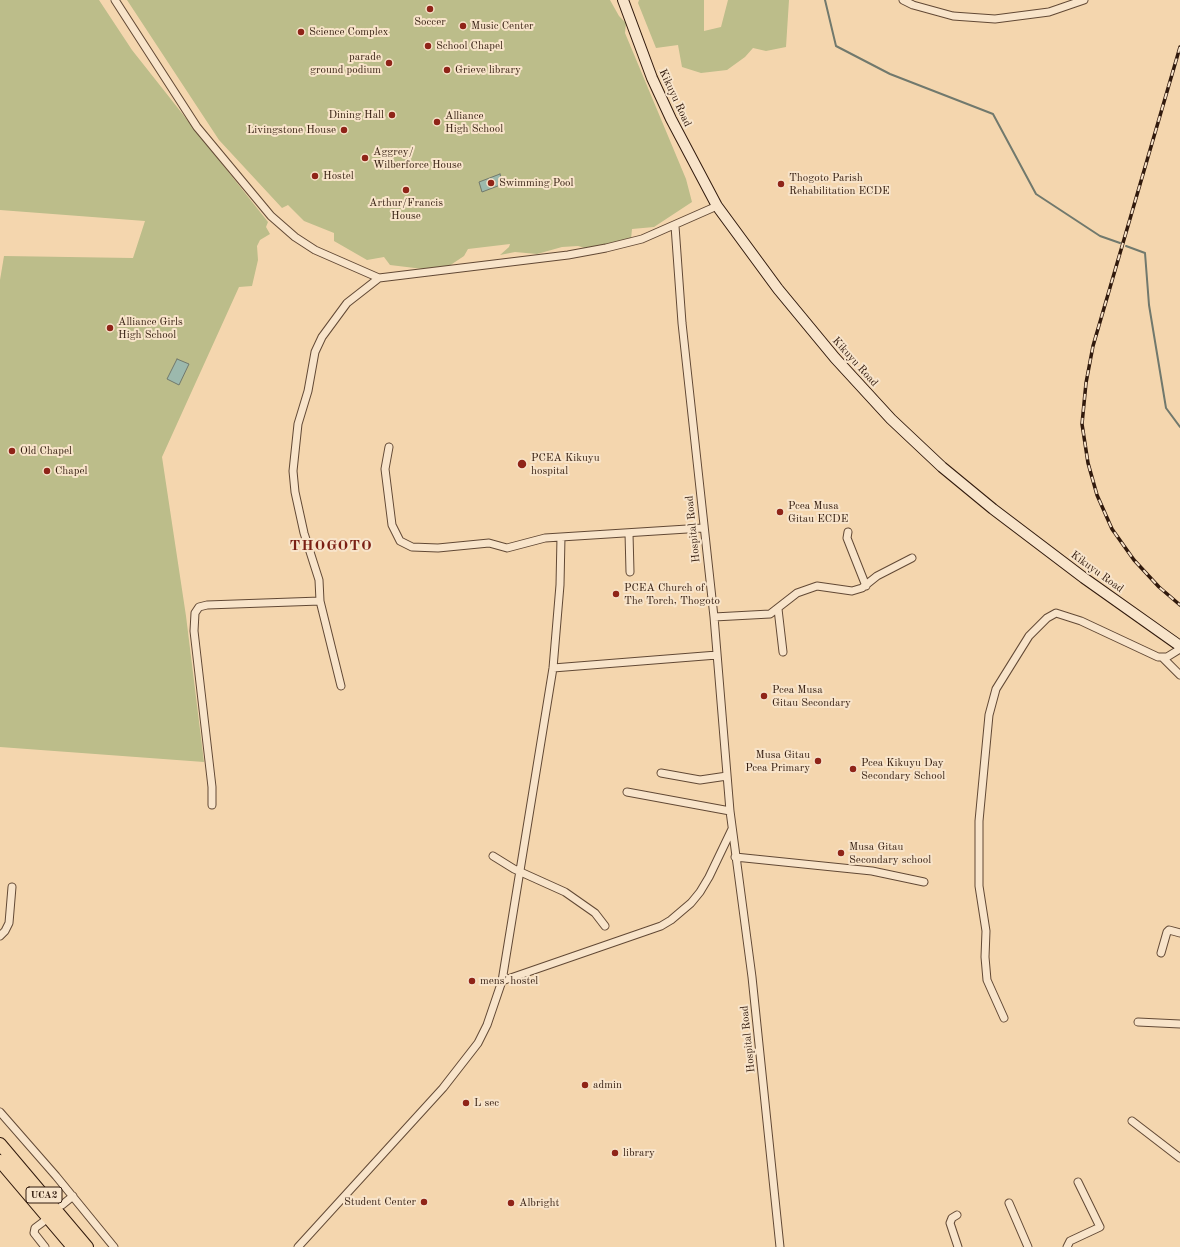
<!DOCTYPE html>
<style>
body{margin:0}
canvas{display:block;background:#f4d6ae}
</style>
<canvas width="1180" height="1247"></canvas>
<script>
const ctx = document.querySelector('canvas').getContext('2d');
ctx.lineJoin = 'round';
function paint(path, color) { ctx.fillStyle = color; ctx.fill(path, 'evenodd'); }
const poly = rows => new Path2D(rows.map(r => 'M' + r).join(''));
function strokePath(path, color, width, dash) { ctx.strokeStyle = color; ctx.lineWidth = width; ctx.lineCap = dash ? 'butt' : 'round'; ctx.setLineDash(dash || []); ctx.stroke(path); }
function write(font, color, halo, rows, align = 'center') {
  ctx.font = font + ' "Old Standard TT",serif'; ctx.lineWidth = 4; ctx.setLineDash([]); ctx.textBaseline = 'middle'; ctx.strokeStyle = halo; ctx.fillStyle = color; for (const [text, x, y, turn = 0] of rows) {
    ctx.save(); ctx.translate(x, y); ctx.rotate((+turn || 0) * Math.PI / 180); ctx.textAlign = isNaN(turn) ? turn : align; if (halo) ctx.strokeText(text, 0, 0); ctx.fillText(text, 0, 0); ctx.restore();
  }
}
paint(poly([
 [0,0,99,0,132,50,268,222,266,227,270,234,260,240,257,246,258,260,252,286,239,287,162,457,186,616,204,762,0,747,0,280,4,256,133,258,145,221,0,210],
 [127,0,610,0,619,16,626,23,625,33,686,179,692,202,654,227,632,229,631,239,601,246,585,248,578,246,562,247,537,254,515,252,500,255,509,247,510,244,468,249,464,256,449,266,423,269,390,265,384,257,367,260,334,241,334,233,304,221,288,205,282,208,219,140],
 [639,0,704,0,704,31,721,27,728,0,789,0,786,47,766,51,753,48,745,57,727,70,701,73,682,67,678,45,656,48,638,3]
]), '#bcbd8a');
const water = poly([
 [500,174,503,184,482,192,479,182,500,174],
 [177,359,189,364,179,385,167,379,177,359]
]);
paint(water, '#9cb9ad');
strokePath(water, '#71796d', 1);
strokePath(poly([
 [825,0,836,46,890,74,993,114,1036,194,1100,236,1120,243],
 [1126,246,1145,253,1149,305,1166,408,1180,427]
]), '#71796d', 2);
const minor = poly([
 [115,0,197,127,271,216,295,237,315,250,379,278,568,255,606,248,642,239,717,206],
 [903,0,913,5,953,16,995,19,1049,12,1084,0],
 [675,226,682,323,714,617,730,811,752,977,780,1247],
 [389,447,385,469,392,525,400,541,412,547,438,548,489,543,507,548,545,538,703,528],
 [848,532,847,538,866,586],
 [629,533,630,572],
 [320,601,319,580,304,533,295,492,293,471,298,424,308,391,315,352,322,337,347,303,379,278],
 [778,609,783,652],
 [714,617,770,614,797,593,817,586,852,591,862,588,877,576,912,558],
 [1163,658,1180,675],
 [553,668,717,655],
 [661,773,700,780,727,776],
 [627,792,730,811],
 [212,805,212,787,194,631,195,613,199,607,207,605,320,601,341,686],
 [493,856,514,869,565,892,595,913,605,926],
 [735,857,872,871,924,882],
 [0,936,5,931,9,923,12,887],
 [1161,953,1167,932,1169,930,1180,933],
 [502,981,661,926,671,920,691,903,700,892,709,877,732,829],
 [1004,1018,987,980,985,957,986,931,979,886,979,821,989,715,996,689,1029,636,1047,618,1056,613,1081,621,1158,657,1167,657,1180,649],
 [1138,1022,1180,1024],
 [0,1112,56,1176,114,1247],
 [1132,1121,1180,1158],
 [1009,1203,1028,1247],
 [62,1205,73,1196],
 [957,1215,952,1218,950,1223,958,1247],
 [43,1222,35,1228,34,1233,45,1247],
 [298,1247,443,1088,478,1043,487,1025,502,981,553,668,560,585,561,537],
 [1067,1247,1070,1241,1100,1227,1078,1182]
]);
const secondary = poly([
 [623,0,652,78,671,119,717,206,778,289,835,358,891,419,942,467,993,509,1084,578,1180,646]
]);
const trunk = poly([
 [0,1144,87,1247],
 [0,1161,73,1247]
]);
strokePath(minor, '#624935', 9);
strokePath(secondary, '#311a0d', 12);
strokePath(trunk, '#311a0d', 14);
strokePath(minor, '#f8e4ca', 7);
strokePath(secondary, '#f8e4ca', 10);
strokePath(trunk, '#f4d6ae', 12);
const rail = poly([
 [1180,47,1093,346,1086,383,1082,424,1088,463,1097,495,1112,529,1134,560,1159,587,1180,605]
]);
strokePath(rail, '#311a0d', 3.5);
strokePath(rail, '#f8e4ca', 2, [6]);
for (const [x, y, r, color] of [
 [430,9,4,"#8f2418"],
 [463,26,4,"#8f2418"],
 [301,32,4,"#8f2418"],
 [428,46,4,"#8f2418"],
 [389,63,4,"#8f2418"],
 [447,70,4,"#8f2418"],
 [392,115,4,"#8f2418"],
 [437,122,4,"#8f2418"],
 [344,130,4,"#8f2418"],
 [365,158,4,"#8f2418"],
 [315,176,4,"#8f2418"],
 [491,183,4,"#8f2418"],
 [781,184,4,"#8f2418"],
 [406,190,4,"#8f2418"],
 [110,328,4,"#8f2418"],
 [12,451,4,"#8f2418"],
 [522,464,5,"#8f2418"],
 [47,471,4,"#8f2418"],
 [780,512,4,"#8f2418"],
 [616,594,4,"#8f2418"],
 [764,696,4,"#8f2418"],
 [818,761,4,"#8f2418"],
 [853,769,4,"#8f2418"],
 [841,853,4,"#8f2418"],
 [472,981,4,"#8f2418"],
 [585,1085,4,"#8f2418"],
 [466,1103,4,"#8f2418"],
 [615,1153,4,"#8f2418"],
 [424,1202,4,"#8f2418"],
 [511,1203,4,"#8f2418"]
]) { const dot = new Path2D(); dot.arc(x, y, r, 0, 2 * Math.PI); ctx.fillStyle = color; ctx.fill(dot); strokePath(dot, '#f8e4ca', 1.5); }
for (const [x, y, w] of [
 [44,1195,36]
]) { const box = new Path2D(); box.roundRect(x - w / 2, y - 8, w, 16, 3); ctx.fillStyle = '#f8e4ca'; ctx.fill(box); strokePath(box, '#311a0d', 1); }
write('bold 10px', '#311a0d', null, [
 ["UCA2",44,1195]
]);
write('11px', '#311a0d', '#f8e4ca', [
 ["Soccer",430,22,"center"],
 ["Music Center",471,26],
 ["Science Complex",309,32],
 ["School Chapel",436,46],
 ["parade",381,57,"right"],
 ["ground podium",381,70,"right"],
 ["Grieve library",455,70],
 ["Dining Hall",384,115,"right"],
 ["Alliance",445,116],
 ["High School",445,129],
 ["Livingstone House",336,130,"right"],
 ["Aggrey/",373,152],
 ["Wilberforce House",373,165],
 ["Hostel",323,176],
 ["Thogoto Parish",789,178],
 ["Rehabilitation ECDE",789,191],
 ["Swimming Pool",499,183],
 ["Arthur/Francis",406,203,"center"],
 ["House",406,216,"center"],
 ["Alliance Girls",118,322],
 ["High School",118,335],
 ["Old Chapel",20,451],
 ["PCEA Kikuyu",531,458],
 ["hospital",531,471],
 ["Chapel",55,471],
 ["Pcea Musa",788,506],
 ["Gitau ECDE",788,519],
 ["PCEA Church of",624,588],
 ["The Torch, Thogoto",624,601],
 ["Pcea Musa",772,690],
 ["Gitau Secondary",772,703],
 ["Musa Gitau",810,755,"right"],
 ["Pcea Primary",810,768,"right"],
 ["Pcea Kikuyu Day",861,763],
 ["Secondary School",861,776],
 ["Musa Gitau",849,847],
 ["Secondary school",849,860],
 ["mens' hostel",480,981],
 ["admin",593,1085],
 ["L sec",474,1103],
 ["library",623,1153],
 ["Student Center",416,1202,"right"],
 ["Albright",519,1203]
], 'left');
write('11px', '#311a0d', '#f8e4ca', [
 ["Kikuyu Road",675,98,65],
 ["Kikuyu Road",855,362,48],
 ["Hospital Road",693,529,-96],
 ["Kikuyu Road",1097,572,36],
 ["Hospital Road",748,1039,-96]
]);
ctx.letterSpacing = '1px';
write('bold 15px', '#7a1f14', '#f8e4ca', [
 ["THOGOTO",331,546]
]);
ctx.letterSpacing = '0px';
</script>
